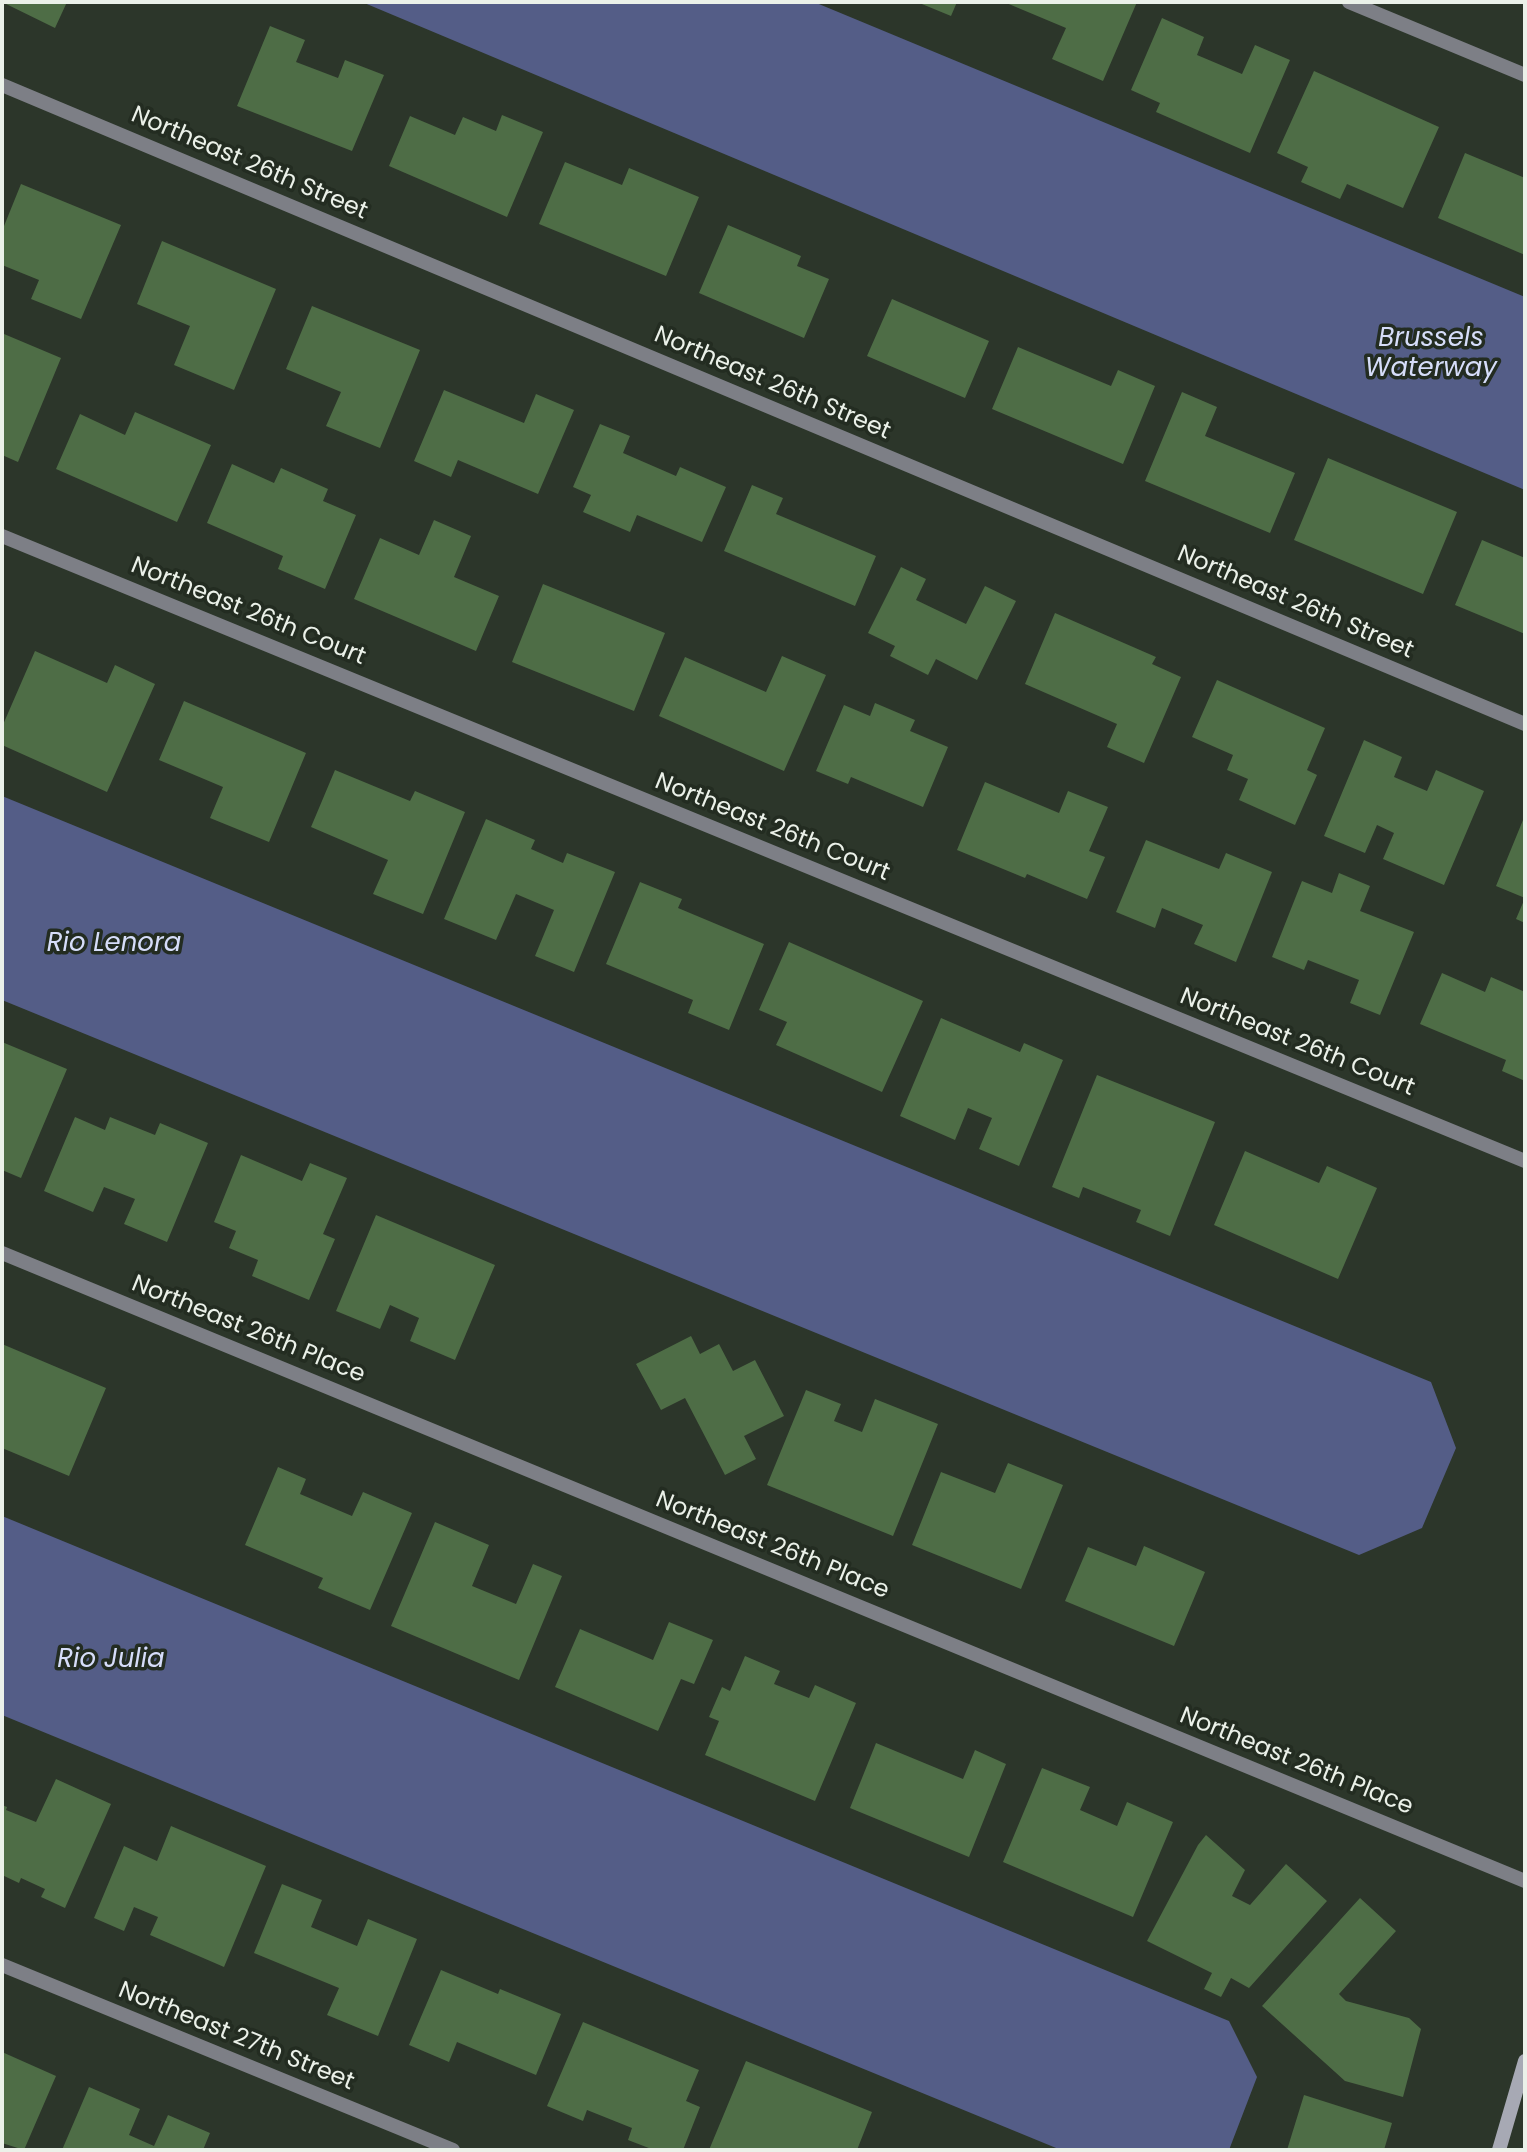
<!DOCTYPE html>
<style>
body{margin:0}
#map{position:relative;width:1527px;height:2152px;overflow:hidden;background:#2c362a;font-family:Poppins,sans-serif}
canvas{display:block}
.frame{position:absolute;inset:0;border:4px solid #ebf1e9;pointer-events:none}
</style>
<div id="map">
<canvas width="1527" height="2152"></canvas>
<div class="frame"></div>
</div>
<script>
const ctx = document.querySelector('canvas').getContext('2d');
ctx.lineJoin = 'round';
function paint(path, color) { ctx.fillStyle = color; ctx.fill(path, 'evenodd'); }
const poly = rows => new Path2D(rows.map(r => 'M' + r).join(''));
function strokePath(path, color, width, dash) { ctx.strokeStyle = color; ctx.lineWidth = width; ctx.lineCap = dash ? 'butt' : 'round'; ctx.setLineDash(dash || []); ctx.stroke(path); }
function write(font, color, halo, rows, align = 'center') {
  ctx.font = font + ' Poppins,sans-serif'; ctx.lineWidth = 7; ctx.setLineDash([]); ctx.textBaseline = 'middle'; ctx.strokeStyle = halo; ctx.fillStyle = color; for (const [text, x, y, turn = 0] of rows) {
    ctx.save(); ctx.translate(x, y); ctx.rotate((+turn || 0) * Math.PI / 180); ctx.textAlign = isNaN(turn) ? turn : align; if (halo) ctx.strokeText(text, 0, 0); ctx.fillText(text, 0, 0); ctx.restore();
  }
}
paint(poly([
 [362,2,814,2,1525,297,1525,490],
 [2,796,1431,1382,1456,1448,1422,1528,1359,1555,2,1000],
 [2,1516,1229,2021,1257,2077,1229,2150,1061,2150,2,1715]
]), '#545d87');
paint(poly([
 [2,2,67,2,55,28],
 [917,2,957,2,951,16],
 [1004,2,1137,2,1103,81,1052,59,1066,28],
 [1162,18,1204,37,1197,55,1242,74,1255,45,1290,60,1250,153,1156,112,1160,103,1131,90],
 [270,26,305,40,296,62,338,78,345,60,384,75,352,151,237,106],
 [1314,71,1439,127,1403,208,1347,184,1340,199,1301,182,1308,167,1277,153],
 [502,115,543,132,507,217,389,166,410,116,455,135,463,117,496,131],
 [1465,153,1525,178,1525,255,1438,218],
 [565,162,622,185,629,168,699,197,666,276,539,224],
 [21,184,121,225,81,319,31,299,39,280,2,265,2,231],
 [728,225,801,256,797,266,829,279,804,338,699,293],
 [162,241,276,289,234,390,174,365,190,326,137,304],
 [892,299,989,341,965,398,867,356],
 [312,306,420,350,380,448,326,426,341,392,286,369],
 [4,334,61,358,18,462,2,455,2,341],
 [1018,347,1111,386,1118,370,1155,386,1123,464,992,409],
 [444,390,524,423,536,394,574,410,538,494,458,460,451,477,414,461],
 [1182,392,1217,407,1205,436,1295,473,1270,533,1145,481],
 [135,412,211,445,177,522,56,469,80,414,125,435],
 [600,424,630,436,623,453,676,476,680,467,726,487,702,542,637,515,630,532,583,512,591,495,573,487],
 [1328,458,1457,512,1423,594,1294,540],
 [232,464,274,483,281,468,328,489,323,501,356,515,325,589,278,569,283,556,207,523],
 [752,485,783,498,776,514,876,556,855,606,724,551],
 [434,520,471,536,454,577,499,596,476,651,354,599,380,538,419,555],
 [1482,540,1525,558,1525,634,1455,605],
 [901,567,926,579,916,600,966,624,985,586,1016,601,977,680,936,659,928,675,890,656,895,646,868,633],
 [543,584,665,633,634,711,512,662],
 [1055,613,1156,657,1152,664,1181,677,1144,763,1107,747,1117,724,1025,684],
 [35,651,107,683,115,665,155,684,107,792,2,745,2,727],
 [782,656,826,675,784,771,659,716,685,657,766,692],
 [1217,680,1325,728,1307,770,1317,775,1295,825,1239,800,1248,779,1227,770,1233,755,1192,737],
 [184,701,306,753,269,842,210,818,223,787,159,760],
 [875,703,915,720,910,731,948,747,923,807,851,777,848,784,816,771,844,705,870,716],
 [1364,740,1402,757,1394,777,1427,791,1436,770,1484,791,1444,885,1383,859,1394,833,1377,825,1365,853,1324,836],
 [335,770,410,801,415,791,465,812,423,914,373,894,388,860,311,827],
 [985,782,1059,813,1068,791,1108,807,1089,851,1105,857,1087,899,1027,874,1025,878,957,850],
 [486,819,535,840,531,849,563,863,567,853,615,872,574,972,535,956,554,910,516,894,496,940,444,919],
 [1523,820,1525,821,1525,923,1516,919,1525,898,1496,886],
 [1146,840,1219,869,1226,853,1272,872,1236,962,1194,944,1203,925,1162,908,1155,928,1116,912],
 [1339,873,1370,886,1360,911,1414,932,1380,1015,1350,1003,1359,980,1308,960,1304,970,1272,957,1302,881,1332,893],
 [640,882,682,899,678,908,764,944,729,1030,688,1013,693,1000,606,964],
 [789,942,923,1001,882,1092,776,1045,787,1022,759,1010],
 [1442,973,1485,992,1491,977,1525,992,1525,1081,1502,1071,1506,1060,1420,1024],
 [941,1018,1020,1052,1024,1043,1063,1060,1019,1166,979,1149,992,1118,968,1108,955,1140,900,1116],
 [2,1042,67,1069,21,1178,2,1170],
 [1097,1075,1215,1122,1170,1236,1136,1222,1141,1210,1083,1187,1079,1198,1052,1187],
 [75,1117,105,1130,110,1117,155,1135,160,1123,208,1143,167,1242,124,1224,135,1199,104,1187,93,1212,44,1191],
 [1245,1151,1319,1183,1327,1166,1377,1188,1338,1279,1214,1225],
 [241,1155,302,1181,310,1163,347,1178,323,1234,335,1239,309,1300,252,1276,258,1260,229,1248,236,1231,214,1222],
 [376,1215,495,1265,455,1360,410,1341,419,1318,390,1305,380,1329,336,1311],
 [691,1336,700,1354,719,1344,733,1371,755,1360,784,1416,744,1436,756,1459,725,1475,685,1398,661,1410,636,1364],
 [2,1344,106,1388,69,1476,2,1448],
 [806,1390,841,1404,834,1421,862,1432,875,1399,938,1424,893,1536,767,1485],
 [1008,1463,1063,1485,1021,1589,912,1545,941,1472,995,1493],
 [278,1467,306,1479,300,1494,352,1516,363,1492,412,1513,370,1610,318,1588,323,1578,245,1545],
 [435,1522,489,1545,472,1586,516,1604,533,1564,562,1576,519,1680,391,1626],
 [1144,1546,1205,1572,1174,1646,1065,1601,1088,1547,1136,1566],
 [669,1622,713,1640,694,1684,681,1679,658,1731,555,1687,580,1629,653,1660],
 [745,1656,780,1671,774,1684,809,1698,815,1685,856,1703,815,1801,705,1755,719,1721,709,1717,722,1687,730,1691],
 [876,1743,963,1779,975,1750,1006,1764,969,1857,850,1808],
 [1042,1768,1090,1787,1080,1810,1117,1826,1127,1802,1173,1822,1133,1917,1003,1862],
 [56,1779,111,1804,65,1908,41,1897,45,1889,21,1878,19,1883,2,1875,2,1805,7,1807,6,1810,36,1822],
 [171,1826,266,1866,224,1967,150,1935,158,1917,134,1907,124,1931,94,1918,124,1846,157,1861],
 [1206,1835,1245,1870,1232,1896,1250,1905,1286,1864,1327,1901,1249,1988,1231,1978,1221,1997,1204,1989,1212,1973,1147,1941,1198,1845],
 [282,1884,322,1900,311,1927,357,1946,368,1919,417,1939,378,2036,327,2015,339,1988,254,1953],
 [1360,1898,1396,1931,1339,1994,1346,2001,1409,2018,1421,2029,1403,2097,1345,2081,1262,2006],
 [441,1970,498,1994,500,1989,561,2014,536,2075,457,2042,449,2062,409,2045],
 [583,2022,699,2070,686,2101,700,2107,683,2150,654,2150,628,2140,632,2128,587,2110,583,2121,547,2106],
 [2,2052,56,2076,24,2150,2,2143],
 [746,2061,872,2112,857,2150,709,2150],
 [89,2087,140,2109,129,2135,154,2146,168,2115,210,2133,203,2150,62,2150],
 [1304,2095,1392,2123,1384,2150,1287,2150]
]), '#4e6d46');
strokePath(poly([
 [1349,2,1525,75],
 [2,85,1525,724],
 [2,536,1525,1161],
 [2,1253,1525,1881],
 [2,1965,453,2150]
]), '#7d7f86', 14);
strokePath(poly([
 [1499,2150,1525,2061]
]), '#a7a9b4', 14);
write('24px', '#ebf1e9', '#232c21', [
 ["Northeast 26th Street",249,164,23],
 ["Northeast 26th Street",772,384,23],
 ["Northeast 26th Street",1295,603,23],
 ["Northeast 26th Court",248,612,22],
 ["Northeast 26th Court",772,828,22],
 ["Northeast 26th Court",1297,1043,22],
 ["Northeast 26th Place",248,1330,22],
 ["Northeast 26th Place",772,1546,22],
 ["Northeast 26th Place",1296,1762,22],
 ["Northeast 27th Street",236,2037,22]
]);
write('italic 26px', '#d6ddf9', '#232c21', [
 ["Brussels",1431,339],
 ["Waterway",1431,369],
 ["Rio Lenora",114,944],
 ["Rio Julia",111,1660]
]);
</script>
